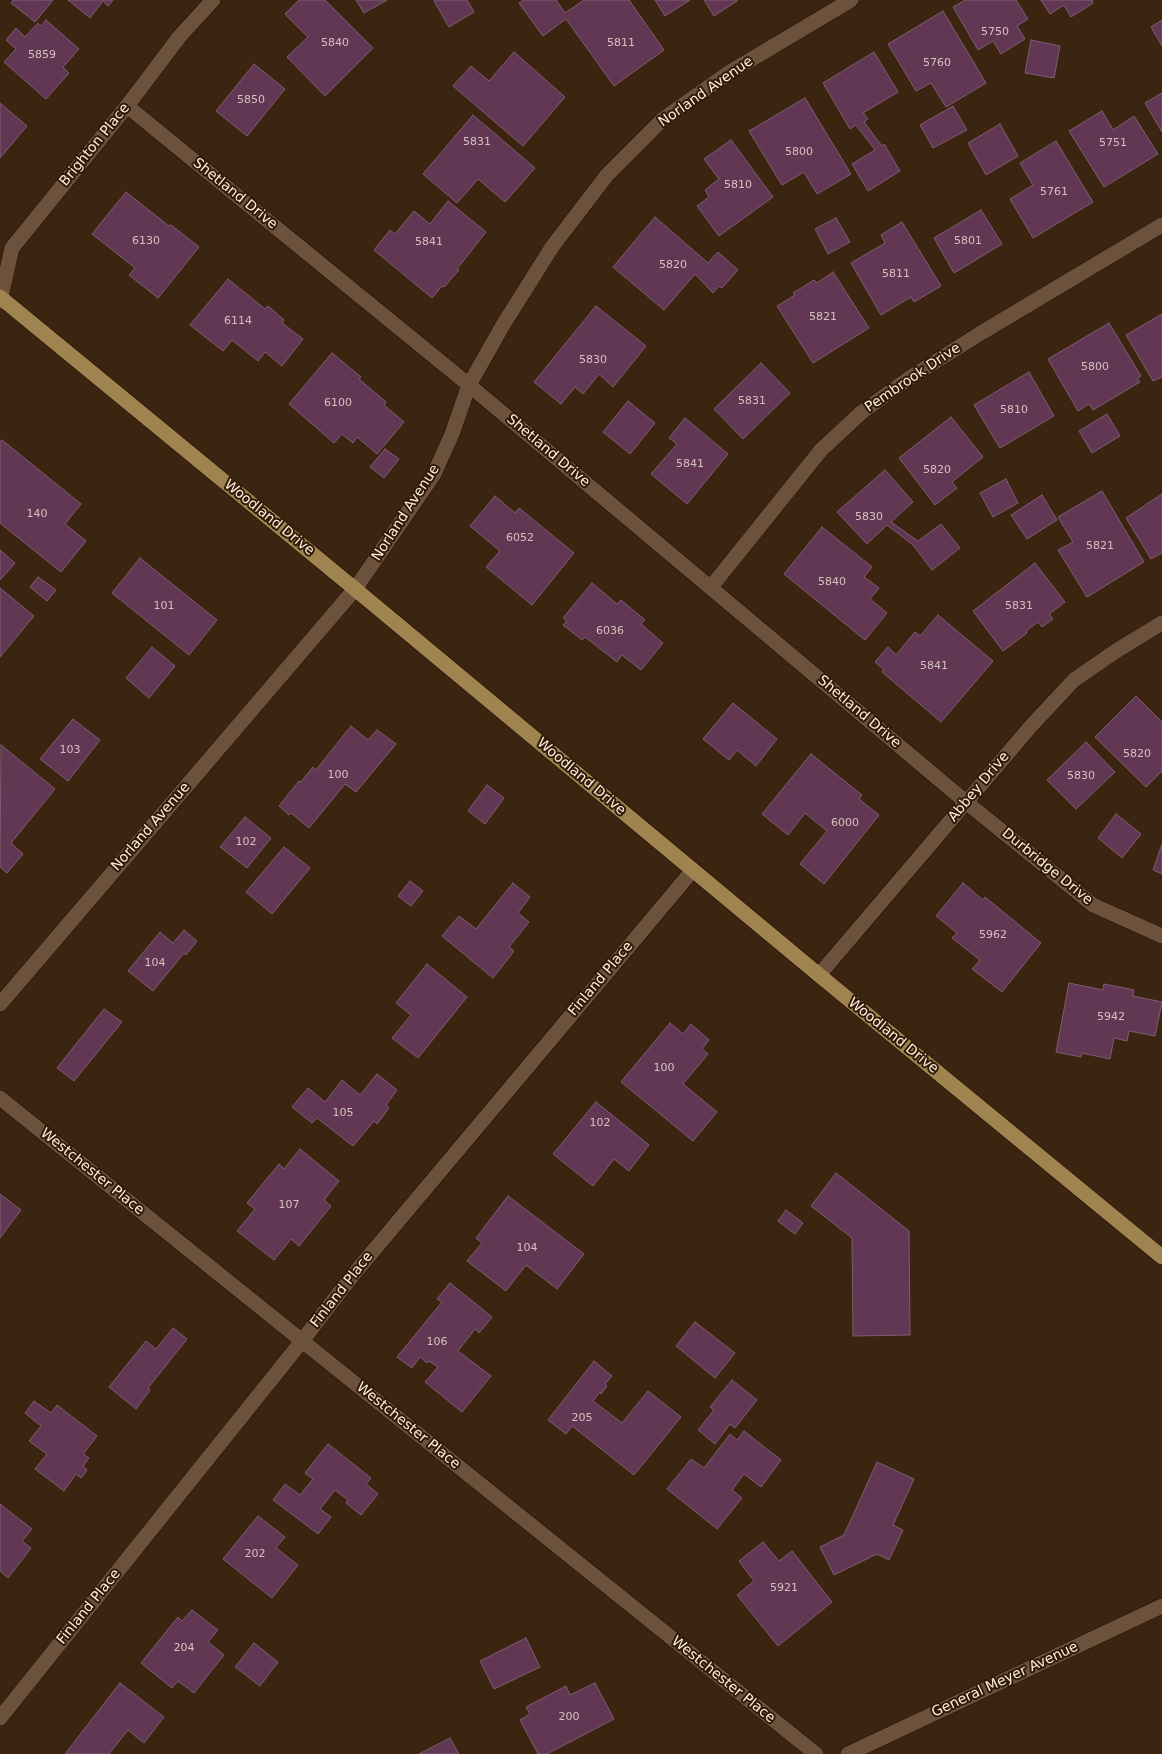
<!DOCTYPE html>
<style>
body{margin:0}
canvas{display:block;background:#3b2410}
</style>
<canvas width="1162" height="1754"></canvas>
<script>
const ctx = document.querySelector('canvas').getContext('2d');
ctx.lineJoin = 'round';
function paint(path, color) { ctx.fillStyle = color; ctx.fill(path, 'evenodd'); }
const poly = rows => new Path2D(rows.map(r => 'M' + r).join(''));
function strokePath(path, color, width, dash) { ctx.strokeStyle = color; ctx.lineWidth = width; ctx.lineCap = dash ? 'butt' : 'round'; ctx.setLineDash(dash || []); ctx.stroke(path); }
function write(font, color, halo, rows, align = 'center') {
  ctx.font = font + ' "DejaVu Sans",sans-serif'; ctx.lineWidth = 4; ctx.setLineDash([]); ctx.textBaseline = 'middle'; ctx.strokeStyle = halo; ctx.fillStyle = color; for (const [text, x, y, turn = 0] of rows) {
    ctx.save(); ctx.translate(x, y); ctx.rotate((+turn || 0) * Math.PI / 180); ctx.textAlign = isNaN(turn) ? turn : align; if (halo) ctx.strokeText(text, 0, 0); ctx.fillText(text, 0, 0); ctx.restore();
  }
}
const building = poly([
 [13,0,53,0,35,22,11,3,13,0],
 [68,0,113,0,108,6,103,1,90,18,68,0],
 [299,0,325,0,373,48,325,96,287,57,308,37,285,14,299,0],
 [356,0,387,0,364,13,356,0],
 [435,0,467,0,474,12,449,27,434,1,435,0],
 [524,0,556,0,565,13,584,0,629,0,664,50,614,86,566,19,543,36,519,3,524,0],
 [655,0,690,0,665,16,655,0],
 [704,0,737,0,737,1,714,16,704,0],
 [965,0,1016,0,1028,19,1017,26,1025,39,1001,54,993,41,978,50,953,7,965,0],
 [1041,0,1093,0,1092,1,1093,3,1071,17,1064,5,1050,14,1041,0],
 [943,11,986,83,946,107,931,83,916,91,888,44,943,11],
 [46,20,79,49,63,67,69,73,46,99,4,62,16,49,6,40,16,28,25,37,38,23,41,26,46,20],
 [1162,20,1162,46,1151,27,1162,20],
 [1031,40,1060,46,1054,78,1025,73,1031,40],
 [514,52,565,97,523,146,453,86,471,66,489,81,514,52],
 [874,52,898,92,863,113,868,119,864,122,882,146,884,144,900,171,868,191,852,164,875,150,856,125,850,129,823,83,874,52],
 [254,64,285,89,247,136,216,111,254,64],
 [1162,93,1162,132,1145,103,1162,93],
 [805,98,851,174,817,194,804,172,782,185,749,131,805,98],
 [0,103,27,126,0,158,0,103],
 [953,106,967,130,933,148,920,125,953,106],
 [1102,111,1113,130,1134,116,1158,154,1104,187,1069,131,1102,111],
 [473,115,535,168,505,202,478,179,457,203,423,174,473,115],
 [1000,124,1018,156,986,175,968,143,1000,124],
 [731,140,773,197,719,236,697,206,709,197,705,190,719,179,704,159,731,140],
 [1056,141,1093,202,1033,238,1010,199,1033,185,1020,163,1056,141],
 [126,192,169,226,171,225,199,247,158,298,129,275,135,268,92,234,126,192],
 [448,201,486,232,457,269,459,270,444,287,442,286,432,298,374,250,390,230,395,234,414,211,430,224,448,201],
 [981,210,1002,244,954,273,934,238,981,210],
 [655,217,708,263,718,252,738,270,722,288,719,286,713,293,695,274,664,310,613,267,655,217],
 [836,218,850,242,828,254,815,229,836,218],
 [902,222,941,286,914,302,911,297,881,315,851,263,885,243,881,235,902,222],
 [833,272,869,328,813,363,777,306,795,295,793,293,814,280,817,283,833,272],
 [228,279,265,309,268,306,284,320,282,323,303,339,282,366,265,352,258,361,232,340,223,351,190,325,228,279],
 [596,306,646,346,613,387,599,374,583,394,575,387,561,404,534,382,596,306],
 [1162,314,1162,377,1153,381,1126,335,1162,314],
 [1109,323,1141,376,1137,379,1140,382,1093,410,1089,404,1078,411,1048,359,1109,323],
 [332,353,361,377,359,379,386,402,384,405,404,422,377,454,357,437,353,443,342,434,334,443,289,404,332,353],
 [761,363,790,393,743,439,714,409,761,363],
 [1029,372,1054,416,1000,448,974,405,1029,372],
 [628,401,655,423,630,454,603,432,628,401],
 [1107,414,1120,436,1092,453,1079,431,1107,414],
 [951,417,983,457,952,482,957,488,935,505,899,458,951,417],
 [685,418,728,454,687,504,651,474,677,444,669,438,685,418],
 [2,440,81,504,65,524,86,541,61,572,0,523,0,442,2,440],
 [385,449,399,459,384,478,370,467,385,449],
 [885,470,913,502,891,522,918,541,941,524,960,548,932,570,913,545,887,525,867,544,837,512,885,470],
 [1006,479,1018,503,993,517,980,493,1006,479],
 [1102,491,1144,562,1087,597,1058,550,1073,542,1058,517,1102,491],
 [1162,494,1162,553,1151,559,1126,518,1162,494],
 [1042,495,1057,520,1027,539,1011,515,1042,495],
 [495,496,515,513,519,508,574,553,532,605,486,567,500,551,470,526,495,496],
 [822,527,872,567,864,577,879,588,870,599,887,613,865,640,784,574,822,527],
 [0,550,15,563,0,580,0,550],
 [140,558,217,620,189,655,112,593,140,558],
 [1035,563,1065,602,1049,614,1053,619,1042,627,1038,622,1026,631,1027,633,1003,651,973,611,1035,563],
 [38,577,56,590,47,601,30,587,38,577],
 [592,583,617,604,621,600,645,620,641,624,663,643,641,670,622,655,617,662,585,637,582,640,563,625,567,621,563,618,592,583],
 [0,588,34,616,0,657,0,588],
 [938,615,993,661,941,722,882,672,884,670,875,662,888,647,896,655,915,632,920,636,938,615],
 [152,647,175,666,149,698,126,678,152,647],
 [1136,696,1162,722,1162,771,1146,787,1095,737,1136,696],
 [733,703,777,739,756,766,737,750,729,760,703,739,733,703],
 [73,719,100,740,68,781,40,759,73,719],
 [351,726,368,740,377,730,396,744,356,792,345,784,309,828,291,813,289,815,279,806,299,781,301,782,313,767,316,770,351,726],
 [1086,742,1115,772,1076,809,1047,780,1086,742],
 [1,745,55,789,11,843,23,854,7,873,0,867,1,745],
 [811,754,862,795,859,799,879,815,824,884,800,864,827,831,805,813,788,835,762,814,811,754],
 [487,785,504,798,485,824,468,811,487,785],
 [1116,814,1141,834,1122,858,1098,838,1116,814],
 [245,817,271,838,247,868,220,847,245,817],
 [1162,844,1162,874,1153,870,1162,844],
 [284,847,310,868,272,914,246,892,284,847],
 [410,881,423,891,411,906,398,896,410,881],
 [513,883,530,897,518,913,529,922,509,947,514,951,493,978,442,936,459,916,476,929,513,883],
 [963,883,983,900,985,897,1041,943,1002,992,972,969,980,960,952,938,957,933,936,916,963,883],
 [184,930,197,941,186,955,184,953,153,991,128,971,160,932,173,943,184,930],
 [427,964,467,997,418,1058,392,1038,411,1015,396,1003,427,964],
 [1069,983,1103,990,1104,984,1134,990,1133,996,1162,1002,1155,1036,1129,1031,1127,1041,1114,1038,1110,1059,1082,1053,1081,1057,1056,1052,1069,983],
 [104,1009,122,1022,74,1081,57,1068,104,1009],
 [670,1023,683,1034,691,1024,709,1040,702,1049,708,1054,683,1084,717,1112,693,1141,621,1082,670,1023],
 [377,1074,397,1090,386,1105,389,1108,377,1124,374,1121,353,1146,317,1118,312,1123,292,1107,308,1088,325,1102,342,1080,360,1095,377,1074],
 [596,1102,649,1145,629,1171,614,1159,593,1186,553,1154,596,1102],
 [300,1149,339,1181,324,1200,331,1206,299,1246,291,1239,274,1260,237,1231,255,1209,247,1203,279,1164,284,1169,300,1149],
 [836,1173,909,1231,910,1335,853,1336,852,1238,811,1206,836,1173],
 [0,1194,21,1210,0,1238,0,1194],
 [508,1196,584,1254,557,1289,526,1265,506,1291,467,1261,482,1243,476,1238,508,1196],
 [786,1210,803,1223,795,1234,778,1221,786,1210],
 [450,1283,492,1317,479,1333,475,1329,458,1351,491,1376,462,1412,425,1382,438,1367,429,1361,427,1363,420,1357,412,1368,397,1357,442,1302,437,1299,450,1283],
 [695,1322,735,1353,715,1378,676,1346,695,1322],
 [173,1328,187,1339,148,1388,150,1390,136,1409,109,1387,146,1341,156,1349,173,1328],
 [594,1361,612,1376,605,1384,607,1386,601,1394,600,1392,593,1401,622,1423,648,1391,681,1417,634,1475,572,1426,566,1434,548,1420,594,1361],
 [732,1380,757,1400,735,1428,730,1424,715,1444,698,1430,714,1410,710,1407,732,1380],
 [34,1401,51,1413,57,1405,97,1436,83,1454,89,1458,83,1466,87,1470,81,1478,76,1474,64,1491,35,1469,47,1454,29,1441,41,1426,25,1413,34,1401],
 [744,1431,781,1460,761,1487,744,1474,732,1490,742,1498,717,1529,667,1489,691,1459,704,1468,730,1434,737,1440,744,1431],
 [328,1444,371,1478,366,1484,378,1494,361,1515,346,1503,348,1500,335,1490,320,1509,331,1517,318,1534,273,1500,285,1484,300,1495,313,1479,305,1473,328,1444],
 [877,1462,914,1479,893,1525,903,1530,889,1560,877,1554,834,1575,820,1547,844,1535,877,1462],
 [0,1504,32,1529,22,1541,31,1548,8,1578,0,1571,0,1504],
 [258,1516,285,1537,276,1548,298,1565,272,1598,223,1559,258,1516],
 [763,1542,779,1561,792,1551,832,1602,778,1646,737,1595,754,1581,739,1561,763,1542],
 [192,1610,218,1630,208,1642,224,1655,194,1693,178,1681,172,1688,141,1663,178,1617,182,1621,192,1610],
 [526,1638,540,1667,494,1689,480,1661,526,1638],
 [254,1643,278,1662,260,1686,235,1667,254,1643],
 [120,1683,164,1717,144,1743,128,1730,109,1754,65,1754,120,1683],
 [595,1683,614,1719,547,1754,538,1754,520,1720,530,1714,526,1707,566,1686,570,1695,595,1683],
 [450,1738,459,1754,419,1754,450,1738]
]);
paint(building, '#623754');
strokePath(building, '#7c5e71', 1);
const minor = poly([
 [127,106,469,385,966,802,1093,905,1162,936],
 [0,301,12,248,127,106,180,36,213,0],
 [711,587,821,450,862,412,911,377,981,333,1162,225],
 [819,975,1031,726,1074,680,1116,651,1162,623],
 [0,1004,355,589,434,474,452,434,469,385,503,325,552,247,607,175,662,120,730,72,851,0],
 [0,1098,816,1754],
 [0,1718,302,1341,353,1275,693,870],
 [848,1754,1162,1606]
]);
const major = poly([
 [0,297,355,589,819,975,1162,1257]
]);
strokePath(minor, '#220d00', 16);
strokePath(major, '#220d00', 16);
strokePath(minor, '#6c523c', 15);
strokePath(major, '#a08450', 15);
write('11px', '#d6c0be', null, [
 ["5750",995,32],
 ["5840",335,43],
 ["5811",621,43],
 ["5859",42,55],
 ["5760",937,63],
 ["5850",251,100],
 ["5831",477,142],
 ["5751",1113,143],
 ["5800",799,152],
 ["5810",738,185],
 ["5761",1054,192],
 ["6130",146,241],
 ["5801",968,241],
 ["5841",429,242],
 ["5820",673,265],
 ["5811",896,274],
 ["5821",823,317],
 ["6114",238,321],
 ["5830",593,360],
 ["5800",1095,367],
 ["5831",752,401],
 ["6100",338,403],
 ["5810",1014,410],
 ["5841",690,464],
 ["5820",937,470],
 ["140",37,514],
 ["5830",869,517],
 ["6052",520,538],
 ["5821",1100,546],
 ["5840",832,582],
 ["101",164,606],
 ["5831",1019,606],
 ["6036",610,631],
 ["5841",934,666],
 ["103",70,750],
 ["5820",1137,754],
 ["100",338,775],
 ["5830",1081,776],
 ["6000",845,823],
 ["102",246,842],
 ["5962",993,935],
 ["104",155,963],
 ["5942",1111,1017],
 ["100",664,1068],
 ["105",343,1113],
 ["102",600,1123],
 ["107",289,1205],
 ["104",527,1248],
 ["106",437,1342],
 ["205",582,1418],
 ["202",255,1554],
 ["5921",784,1588],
 ["204",184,1648],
 ["200",569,1717]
]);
write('14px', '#fdede1', '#311b06', [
 ["Norland Avenue",706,92,-35],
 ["Brighton Place",95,145,-51],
 ["Shetland Drive",235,194,39],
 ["Pembrook Drive",913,378,-34],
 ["Shetland Drive",548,451,40],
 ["Norland Avenue",406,513,-57],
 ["Woodland Drive",269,518,39],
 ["Shetland Drive",859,712,40],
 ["Woodland Drive",581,777,40],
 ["Abbey Drive",979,787,-50],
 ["Norland Avenue",151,827,-49],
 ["Durbridge Drive",1047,867,39],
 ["Finland Place",601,979,-50],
 ["Woodland Drive",893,1036,39],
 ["Westchester Place",92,1172,39],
 ["Finland Place",342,1290,-52],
 ["Westchester Place",408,1426,39],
 ["Finland Place",89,1607,-51],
 ["Westchester Place",723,1680,39],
 ["General Meyer Avenue",1005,1680,-25]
]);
</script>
